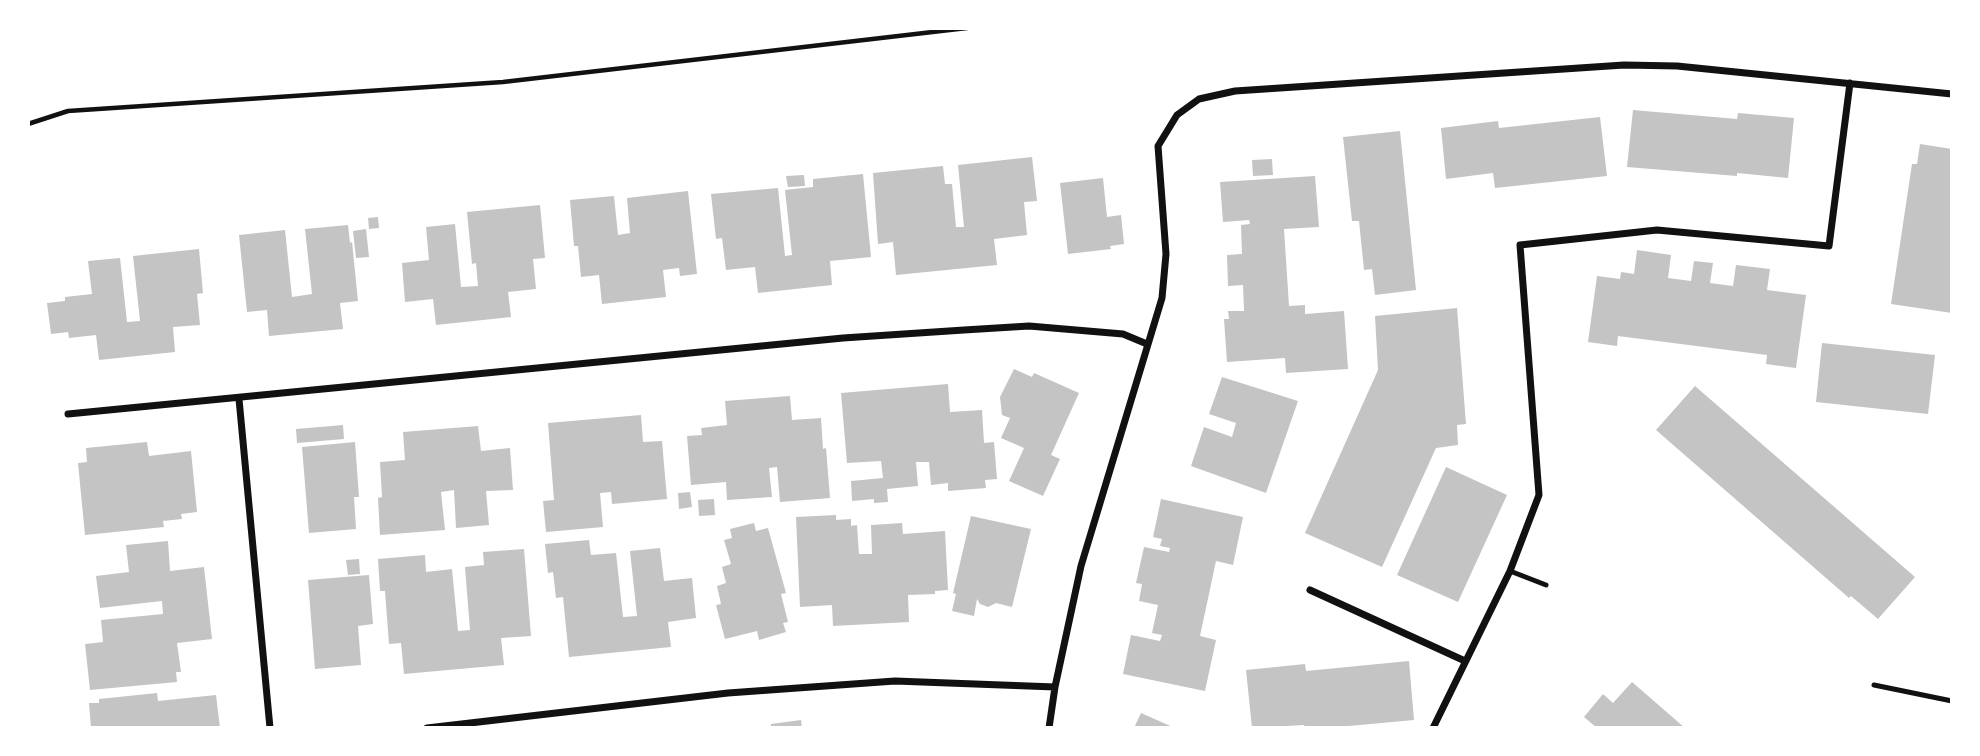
<!DOCTYPE html>
<style>
body{margin:0}
#map{position:relative;width:1980px;height:756px;overflow:hidden;background:#fff;font-family:Spectral,serif}
canvas{display:block}
.frame{position:absolute;inset:0;border:30px solid #fff;pointer-events:none}
</style>
<div id="map">
<canvas width="1980" height="756"></canvas>
<div class="frame"></div>
</div>
<script>
const ctx = document.querySelector('canvas').getContext('2d');
ctx.lineJoin = 'round';
function paint(path, color) { ctx.fillStyle = color; ctx.fill(path, 'evenodd'); }
const poly = rows => new Path2D(rows.map(r => 'M' + r).join(''));
function strokePath(path, color, width, dash) { ctx.strokeStyle = color; ctx.lineWidth = width; ctx.lineCap = dash ? 'butt' : 'round'; ctx.setLineDash(dash || []); ctx.stroke(path); }
paint(poly([
 [1633,110,1737,119,1738,113,1794,118,1788,178,1737,173,1737,176,1627,167],
 [1600,117,1607,176,1495,188,1493,173,1446,179,1441,128,1498,121,1499,128],
 [1400,131,1416,290,1375,295,1372,269,1364,270,1359,221,1352,221,1343,137],
 [1920,144,1952,149,1952,313,1891,304,1912,164,1917,164],
 [1032,157,1037,201,1024,202,1027,235,994,239,997,265,896,275,893,242,878,244,873,173,943,166,945,184,952,184,956,227,964,227,958,165],
 [1272,159,1273,175,1253,176,1252,160],
 [863,174,871,257,830,261,832,285,758,293,755,267,726,270,722,238,716,239,711,194,778,188,785,256,792,255,785,190,813,187,813,179],
 [804,175,805,186,788,187,786,176],
 [1315,176,1319,227,1284,229,1289,306,1305,305,1305,314,1344,311,1348,369,1286,373,1285,358,1227,362,1224,319,1229,319,1228,311,1244,311,1243,285,1228,286,1227,255,1242,254,1241,225,1250,224,1249,220,1223,222,1220,182],
 [1103,178,1107,217,1121,215,1124,244,1110,246,1111,249,1068,254,1060,183],
 [688,191,697,274,680,276,679,268,663,270,666,297,602,304,599,275,581,277,578,246,574,246,570,200,614,196,618,235,630,233,627,198],
 [540,205,545,258,533,259,536,289,508,292,511,317,436,325,433,299,405,302,402,263,429,260,426,227,455,224,461,287,478,286,476,263,472,264,467,212],
 [378,217,379,228,369,229,368,218],
 [348,225,350,243,352,242,358,301,340,303,343,329,269,336,267,310,247,312,239,235,285,230,292,297,312,294,305,229],
 [366,229,369,257,356,258,353,231],
 [199,249,203,293,197,294,200,325,173,327,175,352,99,360,96,335,69,338,68,332,51,334,47,303,65,301,65,297,92,294,88,261,120,258,127,322,140,321,133,256],
 [1637,250,1671,255,1668,278,1691,281,1694,261,1713,263,1710,283,1733,286,1736,265,1770,269,1767,290,1806,295,1796,368,1766,364,1767,355,1618,336,1617,346,1588,342,1597,276,1620,279,1621,272,1634,274],
 [1457,308,1466,424,1457,425,1458,445,1436,448,1382,567,1305,533,1378,370,1375,316],
 [1822,343,1935,355,1928,414,1816,402],
 [1014,369,1032,377,1034,373,1079,393,1051,455,1060,459,1043,496,1009,481,1024,448,1001,438,1010,418,1002,415,1000,397],
 [1222,377,1298,401,1266,493,1191,466,1204,427,1232,437,1236,423,1209,414],
 [948,384,950,412,982,410,984,443,994,442,997,479,985,480,986,488,948,491,948,483,931,485,929,462,916,462,918,486,887,489,888,502,874,503,874,499,852,501,851,481,883,478,881,461,847,463,841,393],
 [1695,386,1915,577,1878,619,1851,596,1849,598,1656,430],
 [790,396,792,420,821,418,823,449,826,448,830,498,780,502,777,467,769,468,772,497,727,500,726,482,691,485,687,436,702,435,701,428,727,425,725,401],
 [641,415,643,442,662,441,667,499,612,504,611,492,600,493,603,527,546,532,543,501,554,500,548,423],
 [343,425,344,439,297,443,296,429],
 [478,426,481,451,510,448,513,490,486,491,489,525,456,528,454,490,441,492,445,530,380,535,378,498,382,497,380,462,405,460,403,432],
 [147,442,149,456,191,451,197,512,181,514,182,519,163,521,164,527,85,535,78,463,87,462,86,448],
 [355,442,359,497,354,497,356,529,309,533,302,447],
 [1446,467,1507,495,1458,602,1397,575],
 [690,492,692,507,679,509,678,493],
 [714,499,715,515,699,516,698,500],
 [1161,499,1243,517,1233,565,1216,561,1200,636,1216,640,1205,691,1123,674,1131,635,1160,641,1162,635,1152,633,1158,605,1139,601,1142,584,1136,583,1144,547,1169,552,1170,548,1160,546,1162,539,1153,537],
 [836,515,836,520,851,519,851,526,857,525,859,554,872,554,871,525,902,523,903,534,945,531,948,590,935,591,935,594,908,595,909,622,833,626,832,605,800,607,796,517],
 [971,516,1031,529,1012,607,996,603,988,607,980,604,977,599,974,616,952,611,956,594,953,593],
 [754,523,756,531,768,528,786,593,781,594,788,622,783,623,786,632,759,640,757,631,725,639,716,605,721,604,717,586,726,583,722,567,731,564,724,540,732,538,730,529],
 [589,540,591,555,616,553,623,617,637,616,630,551,660,548,664,581,692,578,696,618,668,622,671,647,569,657,563,597,556,598,553,572,548,573,545,544],
 [168,541,170,571,204,567,212,639,177,643,181,672,176,672,177,682,90,690,85,644,103,642,101,620,163,614,162,601,100,608,96,576,129,572,126,545],
 [524,549,531,636,501,638,504,665,404,674,401,643,389,644,385,591,380,591,378,559,425,555,426,572,452,569,458,631,470,630,465,567,484,565,483,552],
 [359,559,360,574,348,575,346,560],
 [369,575,373,624,358,626,361,665,315,669,308,580],
 [1409,661,1414,720,1327,728,1305,728,1304,725,1252,728,1246,670,1305,664,1306,671],
 [1632,682,1685,728,1597,728,1584,717,1603,694,1613,703],
 [157,693,158,701,216,695,220,728,91,728,89,703,99,703,99,699],
 [1141,713,1175,728,1134,728],
 [801,720,802,728,771,728,771,724]
]), '#c4c4c4');
strokePath(poly([
 [28,124,68,111,503,82,967,28]
]), '#111', 4.5);
strokePath(poly([
 [1510,571,1546,585],
 [1874,685,1952,701]
]), '#111', 5);
strokePath(poly([
 [239,399,270,728],
 [68,414,843,338,964,330,1029,326,1123,334,1147,344],
 [1310,590,1465,661],
 [427,728,728,693,895,681,1055,687],
 [1049,728,1055,687,1081,566,1162,298,1166,254,1158,146,1177,115,1199,99,1235,91,1624,65,1677,66,1952,94],
 [1433,728,1510,571,1539,495,1520,245,1657,230,1829,246,1850,83]
]), '#111', 7);
</script>
